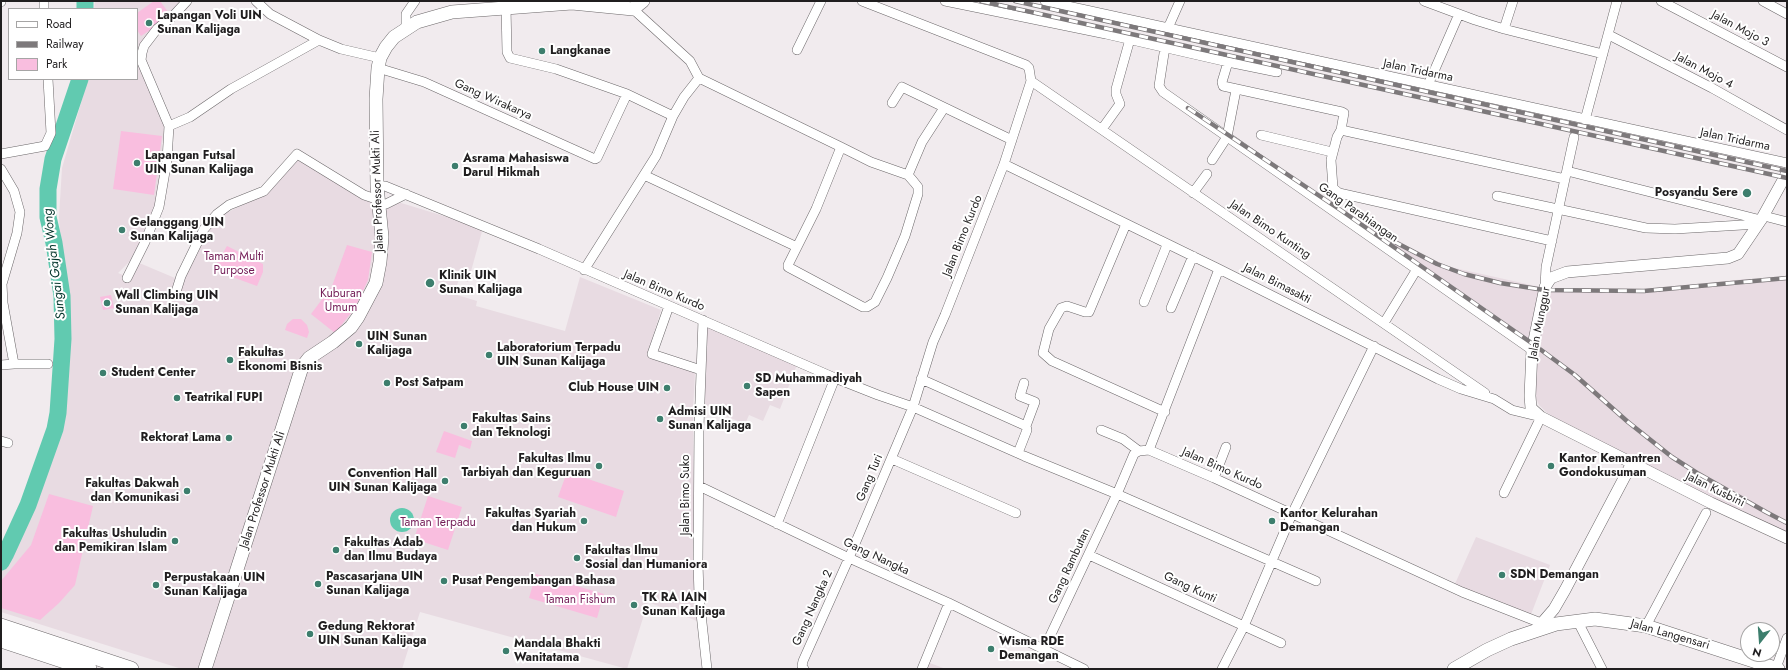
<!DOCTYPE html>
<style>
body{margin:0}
#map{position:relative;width:1788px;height:670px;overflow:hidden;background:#f1ebee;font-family:Jost,sans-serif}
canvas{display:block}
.frame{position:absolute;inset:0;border:2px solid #201e1f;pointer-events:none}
.legend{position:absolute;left:8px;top:8px;width:130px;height:72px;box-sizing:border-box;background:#fff;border:1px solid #a6a5a5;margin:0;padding:5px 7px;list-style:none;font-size:12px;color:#201e1f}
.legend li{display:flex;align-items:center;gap:8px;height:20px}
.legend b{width:20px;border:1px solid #a6a5a5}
.north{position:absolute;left:1740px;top:622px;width:40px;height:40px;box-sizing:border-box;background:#fff;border:1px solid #a6a5a5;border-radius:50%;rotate:197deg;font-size:11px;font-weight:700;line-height:16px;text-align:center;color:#201e1f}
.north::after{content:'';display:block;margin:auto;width:14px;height:18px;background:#3d7e6d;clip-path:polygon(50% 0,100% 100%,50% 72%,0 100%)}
</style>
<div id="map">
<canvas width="1788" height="670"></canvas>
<div class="frame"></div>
<ul class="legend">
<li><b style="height:5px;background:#fff"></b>Road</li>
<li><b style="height:5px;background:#7d797b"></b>Railway</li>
<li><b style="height:11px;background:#f9bedf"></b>Park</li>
</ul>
<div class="north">N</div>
</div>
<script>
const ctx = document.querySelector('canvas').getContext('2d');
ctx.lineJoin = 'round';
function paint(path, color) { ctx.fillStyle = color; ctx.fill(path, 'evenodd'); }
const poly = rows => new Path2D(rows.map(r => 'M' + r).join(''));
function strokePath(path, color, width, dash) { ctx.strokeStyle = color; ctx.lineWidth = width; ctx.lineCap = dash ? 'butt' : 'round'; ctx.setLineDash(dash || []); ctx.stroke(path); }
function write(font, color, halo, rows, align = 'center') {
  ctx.font = font + ' Jost,sans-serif'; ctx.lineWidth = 4; ctx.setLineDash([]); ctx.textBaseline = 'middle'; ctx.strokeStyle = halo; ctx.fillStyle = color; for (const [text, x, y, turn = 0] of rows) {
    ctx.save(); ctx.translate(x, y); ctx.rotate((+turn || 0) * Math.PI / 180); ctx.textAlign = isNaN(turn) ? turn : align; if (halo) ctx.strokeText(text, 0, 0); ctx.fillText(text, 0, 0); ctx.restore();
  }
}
paint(poly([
 [95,1,189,1,140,52,164,127,157,201,143,240,131,260,118,273,128,277,137,262,182,281,216,219,265,192,296,158,378,206,398,202,483,228,468,282,459,279,454,294,477,301,476,306,565,331,580,277,661,310,647,355,695,372,693,410,694,580,697,621,648,602,627,669,420,612,402,669,182,669,1,612,1,571,19,535,54,444,65,390,68,333,59,217,62,168,83,96,85,79,137,79,137,9,94,9],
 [1342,209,1423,255,1450,267,1540,287,1528,343,1340,212],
 [1746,279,1787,280,1787,532,1718,504,1617,454,1547,413,1539,405,1535,395,1536,359,1551,288,1644,289],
 [707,322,798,362,780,409,770,405,763,421,749,415,745,424,714,411,704,404],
 [1476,537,1550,565,1530,617,1454,586],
 [927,662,946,669,924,669]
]), '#e8dbe2');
paint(poly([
 [154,1,160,1,171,16,141,36,137,30,137,13],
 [121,131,162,136,154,195,113,189],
 [347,245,372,252,368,280,355,308,335,333,311,314,332,286],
 [227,246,263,264,263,272,257,286,213,270],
 [111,295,114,308,103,310,100,297],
 [293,319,301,319,307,325,309,332,307,338,285,330,287,324],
 [444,431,472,441,470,449,459,445,455,458,436,452],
 [567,472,624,491,616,517,558,497],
 [49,494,93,506,75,585,59,603,40,620,1,608,1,581,31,545],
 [428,496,462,507,448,550,414,539],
 [536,574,604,594,597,618,529,598]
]), '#f9bedf');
paint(poly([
 '390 520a12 12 0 1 1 24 0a12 12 0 1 1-24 0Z'
]), '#61cab0');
strokePath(poly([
 [85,9,85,1],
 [1,562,6,553,28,505,55,429,58,413,63,339,62,296,54,243,48,217,48,189,53,159,80,79]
]), '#61cab0', 17);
const minor = poly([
 [44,1,44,9],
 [256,1,270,14,319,40,341,49,380,58],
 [945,1,1106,34,1228,62,1277,72],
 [1045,1,1787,163],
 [1424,1,1475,20,1504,29,1513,1],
 [1661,1,1787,67],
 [1763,1,1787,14],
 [1,2,1,1],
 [506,7,507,52,510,58,556,69,627,94,673,116],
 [633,9,690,61,699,78,841,147,871,162,908,175,914,182,918,187,918,194,905,236,887,278,875,302,867,307,863,307,788,267,788,265,816,209,841,147],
 [406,28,406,14,415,1],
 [1168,28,1180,1],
 [1504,29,1603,54],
 [1609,35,1712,88,1787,130],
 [1165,47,1159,86,1163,92,1532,350],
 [797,50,821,1],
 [1228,62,1222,82,1223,86,1342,112,1344,113,1341,130,1337,137,1331,160,1333,188,1339,193,1552,241],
 [378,68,424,82,595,159,597,158,627,94],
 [1031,81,1485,393],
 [1428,85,1459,14],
 [892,103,902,87,1012,140],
 [1585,120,1617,1],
 [169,126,190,117,231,89,319,40],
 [1102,129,1120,104,1116,94,1116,89,1130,39],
 [1341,130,1565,179],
 [1261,135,1332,152],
 [1,154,45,146,51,133,48,79],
 [1212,160,1227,137,1236,90],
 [1004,164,1219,269,1438,379,1461,389,1494,399,1512,410,1541,417,1504,493],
 [1,169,14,191,20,212,17,233,2,284,3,303,14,364],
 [1567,171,1761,220],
 [644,175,797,247],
 [908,175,922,142,944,108],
 [377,186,385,186,539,249,835,378,878,395,913,407,1024,456,1117,494,1134,454,1139,451,1149,450,1214,478,1462,592,1541,623],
 [1193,193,1207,174],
 [1497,196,1646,228,1675,229,1759,224],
 [379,205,386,204,406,194],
 [1764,216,1787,222],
 [1126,224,1089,312,1085,312,1067,306,1061,308,1049,329,1043,353,1052,361,1165,412],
 [584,270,656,156,673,116,684,97,699,78],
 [127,278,145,242,159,207,167,160,169,126,141,60,142,53,144,46,157,29,173,16,187,1],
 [1545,287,1546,267,1574,137],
 [176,292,181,276,204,229,217,214,229,205,264,191,297,154,364,195,379,200],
 [1144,302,1167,245],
 [669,306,652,354,701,370],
 [1171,308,1193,256],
 [703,320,699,427,698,563,699,595,707,669],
 [1384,323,1417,269],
 [1,365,14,364,48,364],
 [921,379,1026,426],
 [1101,430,1123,439,1139,451],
 [1,441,8,443],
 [1149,450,1219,269],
 [1018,453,1027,430,1026,426,1035,402,1020,396,1024,383],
 [892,459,1016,513],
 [1214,478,1226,447],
 [699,486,849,558,949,603,1084,669],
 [777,524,835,378],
 [1089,555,1281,643],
 [1577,620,1602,669],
 [1646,626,1706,513],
 [1044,649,1117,494,1316,581],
 [1776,668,1787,638],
 [804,669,802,666,803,661,849,558,913,407,933,342,945,315,1004,164,1031,81,1029,68,1026,65,862,1],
 [922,669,949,603],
 [1222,669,1244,626,1292,514,1374,346]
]);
const tertiary = poly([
 [1787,173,1761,220,1738,254,1728,258,1567,272,1551,278,1545,287,1532,350,1530,396,1531,408,1541,417,1711,503,1787,538],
 [1535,631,1554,609,1565,590,1632,463]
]);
const secondary = poly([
 [205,669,302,367,309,358,333,342,351,327,358,317,376,283,380,262,382,237,377,186,376,99,378,68,380,58,386,47,394,37,417,22,452,12,572,3,633,9,643,1],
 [1454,669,1487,650,1511,639,1556,624,1595,619,1646,626,1778,669]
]);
const primary = poly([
 [1,626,131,669],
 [1,640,89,669]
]);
strokePath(minor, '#6b6769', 10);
strokePath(tertiary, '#6b6769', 12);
strokePath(secondary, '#6b6769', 14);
strokePath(primary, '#6b6769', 16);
strokePath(minor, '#fff', 9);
strokePath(tertiary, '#fff', 11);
strokePath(secondary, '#fff', 13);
strokePath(primary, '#fff', 15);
const rail = poly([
 [981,1,1787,178],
 [1015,1,1787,171],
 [1188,108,1342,211,1533,344,1575,375,1628,422,1672,457,1697,473,1766,512,1787,523],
 [1393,241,1437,264,1464,274,1500,283,1544,290,1644,291,1787,278]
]);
strokePath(rail, '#7d797b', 4.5);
strokePath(rail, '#fff', 3, [9]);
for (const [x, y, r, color] of [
 [149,23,4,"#3d7e6d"],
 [542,51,4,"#3d7e6d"],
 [137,163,4,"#3d7e6d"],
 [455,166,4,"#3d7e6d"],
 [1747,193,5,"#3d7e6d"],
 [122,230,4,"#3d7e6d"],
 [430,283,5,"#3d7e6d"],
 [107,303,4,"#3d7e6d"],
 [359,344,4,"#3d7e6d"],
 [489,355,4,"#3d7e6d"],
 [230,360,4,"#3d7e6d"],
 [103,373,4,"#3d7e6d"],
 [387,383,4,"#3d7e6d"],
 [747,386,4,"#3d7e6d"],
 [667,388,4,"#3d7e6d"],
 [177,398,4,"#3d7e6d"],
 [660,419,4,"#3d7e6d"],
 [464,426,4,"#3d7e6d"],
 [229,438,4,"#3d7e6d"],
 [599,466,4,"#3d7e6d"],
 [1551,466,4,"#3d7e6d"],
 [445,481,4,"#3d7e6d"],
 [187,491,4,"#3d7e6d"],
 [584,521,4,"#3d7e6d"],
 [1272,521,4,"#3d7e6d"],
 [175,541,4,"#3d7e6d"],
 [336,550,4,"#3d7e6d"],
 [577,558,4,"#3d7e6d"],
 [1502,575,4,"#3d7e6d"],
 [444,581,4,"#3d7e6d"],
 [318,584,4,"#3d7e6d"],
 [156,585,4,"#3d7e6d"],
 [634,605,4,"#3d7e6d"],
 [310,634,4,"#3d7e6d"],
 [991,649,4,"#3d7e6d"],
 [506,651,4,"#3d7e6d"]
]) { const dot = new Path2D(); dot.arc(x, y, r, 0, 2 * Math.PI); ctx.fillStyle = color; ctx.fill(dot); strokePath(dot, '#fff', 1.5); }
write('bold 12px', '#201e1f', '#fff', [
 ["Lapangan Voli UIN",157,16],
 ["Sunan Kalijaga",157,30],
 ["Langkanae",550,51],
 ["Lapangan Futsal",145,156],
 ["UIN Sunan Kalijaga",145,170],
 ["Asrama Mahasiswa",463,159],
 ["Darul Hikmah",463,173],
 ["Posyandu Sere",1738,193,"right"],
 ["Gelanggang UIN",130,223],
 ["Sunan Kalijaga",130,237],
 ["Klinik UIN",439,276],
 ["Sunan Kalijaga",439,290],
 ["Wall Climbing UIN",115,296],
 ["Sunan Kalijaga",115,310],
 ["UIN Sunan",367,337],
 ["Kalijaga",367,351],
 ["Laboratorium Terpadu",497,348],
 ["UIN Sunan Kalijaga",497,362],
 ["Fakultas",238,353],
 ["Ekonomi Bisnis",238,367],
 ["Student Center",111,373],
 ["SD Muhammadiyah",755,379],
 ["Sapen",755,393],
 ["Post Satpam",395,383],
 ["Club House UIN",659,388,"right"],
 ["Teatrikal FUPI",185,398],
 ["Admisi UIN",668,412],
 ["Sunan Kalijaga",668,426],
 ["Fakultas Sains",472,419],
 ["dan Teknologi",472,433],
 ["Rektorat Lama",221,438,"right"],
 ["Fakultas Ilmu",591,459,"right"],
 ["Tarbiyah dan Keguruan",591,473,"right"],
 ["Kantor Kemantren",1559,459],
 ["Gondokusuman",1559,473],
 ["Convention Hall",437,474,"right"],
 ["UIN Sunan Kalijaga",437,488,"right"],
 ["Fakultas Dakwah",179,484,"right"],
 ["dan Komunikasi",179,498,"right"],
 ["Fakultas Syariah",576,514,"right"],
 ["dan Hukum",576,528,"right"],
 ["Kantor Kelurahan",1280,514],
 ["Demangan",1280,528],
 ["Fakultas Ushuludin",167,534,"right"],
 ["dan Pemikiran Islam",167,548,"right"],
 ["Fakultas Adab",344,543],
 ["dan Ilmu Budaya",344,557],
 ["Fakultas Ilmu",585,551],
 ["Sosial dan Humaniora",585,565],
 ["SDN Demangan",1510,575],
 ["Pascasarjana UIN",326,577],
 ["Sunan Kalijaga",326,591],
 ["Perpustakaan UIN",164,578],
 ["Sunan Kalijaga",164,592],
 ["Pusat Pengembangan Bahasa",452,581],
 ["TK RA IAIN",642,598],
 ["Sunan Kalijaga",642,612],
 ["Gedung Rektorat",318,627],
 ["UIN Sunan Kalijaga",318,641],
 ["Wisma RDE",999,642],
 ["Demangan",999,656],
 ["Mandala Bhakti",514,644],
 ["Wanitatama",514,658]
], 'left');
write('12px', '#201e1f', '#fff', [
 ["Jalan Mojo 3",1740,29,28],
 ["Jalan Tridarma",1418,71,12],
 ["Jalan Mojo 4",1704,71,28],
 ["Gang Wirakarya",493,100,24],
 ["Jalan Tridarma",1735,140,12],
 ["Jalan Professor Mukti Ali",378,191,-92],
 ["Gang Parahiangan",1358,213,35],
 ["Jalan Bimo Kunting",1270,230,34],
 ["Jalan Bimo Kurdo",963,236,-68],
 ["Jalan Bimasakti",1277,284,27],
 ["Jalan Bimo Kurdo",664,291,23],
 ["Jalan Munggur",1540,323,-79],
 ["Jalan Bimo Kurdo",1222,469,24],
 ["Gang Turi",870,478,-67],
 ["Jalan Professor Mukti Ali",263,490,-72],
 ["Jalan Kusbini",1715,490,26],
 ["Jalan Bimo Suko",686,495,-90],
 ["Gang Nangka",876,557,25],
 ["Gang Rambutan",1070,566,-65],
 ["Gang Kunti",1190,588,25],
 ["Gang Nangka 2",813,608,-66],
 ["Jalan Langensari",1670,635,16]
]);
write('12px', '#741e58', '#fff', [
 ["Taman Multi",234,257],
 ["Purpose",234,271],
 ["Kuburan",341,294],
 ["Umum",341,308],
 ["Taman Terpadu",438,523],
 ["Taman Fishum",580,600]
]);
write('italic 13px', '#02342a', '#fff', [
 ["Sungai Gajah Wong",55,264,-97]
]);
</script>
